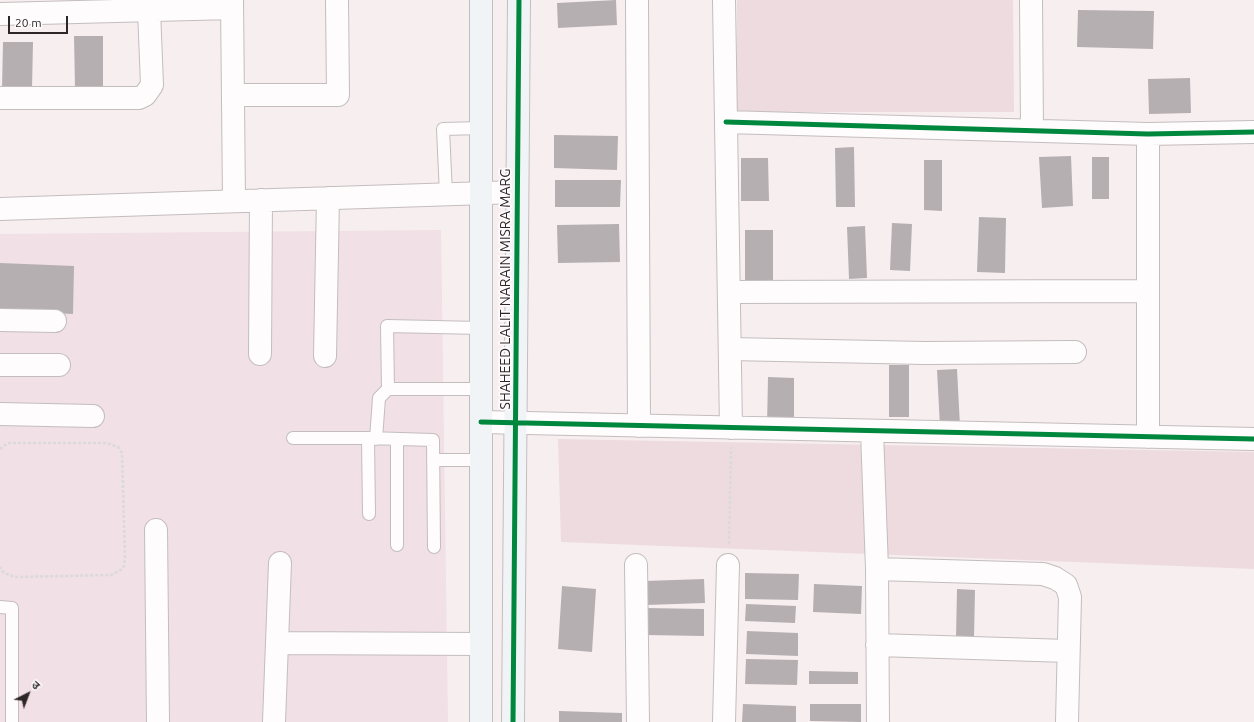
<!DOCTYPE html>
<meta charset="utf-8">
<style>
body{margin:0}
#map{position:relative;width:1254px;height:722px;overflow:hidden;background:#f7eef0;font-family:Ubuntu,"Noto Sans Devanagari",sans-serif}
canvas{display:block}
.north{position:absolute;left:8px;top:674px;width:40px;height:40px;-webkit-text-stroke:3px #fffbfc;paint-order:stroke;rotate:42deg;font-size:11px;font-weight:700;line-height:16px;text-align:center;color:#2c2627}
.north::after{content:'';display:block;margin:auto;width:14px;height:18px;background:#2c2627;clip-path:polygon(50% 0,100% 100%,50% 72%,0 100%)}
.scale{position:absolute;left:8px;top:16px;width:60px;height:18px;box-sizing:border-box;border:2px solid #2c2627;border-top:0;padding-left:5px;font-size:12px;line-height:14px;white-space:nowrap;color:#2c2627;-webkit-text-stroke:3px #fffbfc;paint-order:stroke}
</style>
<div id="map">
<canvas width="1254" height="722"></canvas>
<div class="north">उ</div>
<div class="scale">20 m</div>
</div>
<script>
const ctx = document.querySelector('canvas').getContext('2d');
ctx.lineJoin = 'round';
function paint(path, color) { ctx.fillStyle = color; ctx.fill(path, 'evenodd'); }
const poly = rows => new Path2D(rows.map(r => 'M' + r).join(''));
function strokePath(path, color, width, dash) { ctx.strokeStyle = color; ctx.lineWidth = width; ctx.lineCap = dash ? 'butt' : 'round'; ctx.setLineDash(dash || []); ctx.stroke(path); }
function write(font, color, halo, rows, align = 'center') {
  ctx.font = font + ' Ubuntu,sans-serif'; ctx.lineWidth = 3.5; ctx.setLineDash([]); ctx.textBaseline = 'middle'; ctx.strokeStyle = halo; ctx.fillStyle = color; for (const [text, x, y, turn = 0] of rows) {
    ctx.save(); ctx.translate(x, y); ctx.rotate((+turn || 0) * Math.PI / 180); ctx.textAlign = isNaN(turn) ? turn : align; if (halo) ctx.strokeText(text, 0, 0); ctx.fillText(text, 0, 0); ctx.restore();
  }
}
paint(poly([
 [441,230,448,722,0,722,0,234]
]), '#f1e0e5');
paint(poly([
 [737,0,1013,0,1014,112,737,112],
 [558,439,1254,452,1254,569,561,542]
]), '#eddbe0');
paint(poly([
 [616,0,617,25,558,28,557,3],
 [1078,10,1154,11,1153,49,1077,47],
 [74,36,103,36,103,88,75,88],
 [3,42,33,42,32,89,2,89],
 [1190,78,1191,113,1149,114,1148,79],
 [554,135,618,136,617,170,554,168],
 [854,147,855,207,836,207,835,148],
 [1071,156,1073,206,1042,208,1039,157],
 [1092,157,1109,157,1109,199,1092,199],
 [741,158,768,158,769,201,741,201],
 [924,160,942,160,942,211,924,210],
 [555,180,621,180,620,207,555,207],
 [979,217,1006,218,1005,273,977,272],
 [892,223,912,224,910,271,890,270],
 [619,224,620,262,558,263,557,225],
 [865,226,867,278,849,279,847,227],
 [745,230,773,230,773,280,745,280],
 [0,263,74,266,73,314,0,311],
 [889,365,909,365,909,417,889,417],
 [957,369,960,426,940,427,937,370],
 [768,377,794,378,794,426,767,426],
 [745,573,799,574,798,600,745,599],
 [704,579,705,603,646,605,645,581],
 [814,584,862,586,861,614,813,612],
 [562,586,596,589,592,652,558,649],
 [957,589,975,590,974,638,956,638],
 [746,604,796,606,795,623,745,621],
 [646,608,704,609,704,636,646,635],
 [747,631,798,633,798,656,746,654],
 [746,659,798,660,797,685,745,684],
 [809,671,858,672,858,684,809,684],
 [743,704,796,706,796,722,742,722],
 [810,704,861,704,861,722,810,721],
 [559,711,622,713,622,722,559,722]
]), '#b6afb1');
const lane = poly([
 [446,195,443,129,481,128],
 [481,328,387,326,388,389,481,389],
 [293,438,368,438,433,440,434,547],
 [368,438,369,514],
 [376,439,379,398,388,389],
 [433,460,481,460],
 [397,545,397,439],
 [0,607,12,608,12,722]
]);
const street = poly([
 [232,0,234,201],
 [637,0,639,426],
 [724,0,731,428],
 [1031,0,1032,130],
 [0,14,232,8],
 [233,95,338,95,337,0],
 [0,98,139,98,145,95,152,85,149,10],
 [726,122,1148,134,1254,132],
 [0,209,517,192],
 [729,292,1147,291],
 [0,320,55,321],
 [730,349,925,353,1075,352],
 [260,354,261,200],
 [325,356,328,198],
 [0,365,59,365],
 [0,414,93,416],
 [481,422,1254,439],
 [872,431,877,569],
 [1148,437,1148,134],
 [156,530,158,722],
 [636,565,638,722],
 [277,643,481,644],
 [877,645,1068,651],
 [274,722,280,563],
 [724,722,728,565],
 [878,722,877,569,1043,574,1055,578,1066,585,1070,597,1067,722]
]);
const secondary = poly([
 [481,0,481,722],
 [513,722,519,0]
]);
strokePath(lane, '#c4bdbe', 14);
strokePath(street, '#c4bdbe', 24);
strokePath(secondary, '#c4bdbe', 24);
strokePath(poly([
 [0,449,8,443,107,443,118,447,122,453,125,558,124,566,121,570,111,575,15,577,4,573,0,567],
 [729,544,731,447]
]), '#dbd9d9', 2.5, [3, 2]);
strokePath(lane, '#fefcfd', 12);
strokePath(street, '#fefcfd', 22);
strokePath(secondary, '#f1f4f6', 22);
strokePath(poly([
 [726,122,1148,134,1254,132],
 [481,422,1254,439],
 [513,722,519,0]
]), '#00873e', 5);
write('14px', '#2c2627', '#fffbfc', [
 ["SHAHEED LALIT NARAIN MISRA MARG",505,289,-90]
]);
</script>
